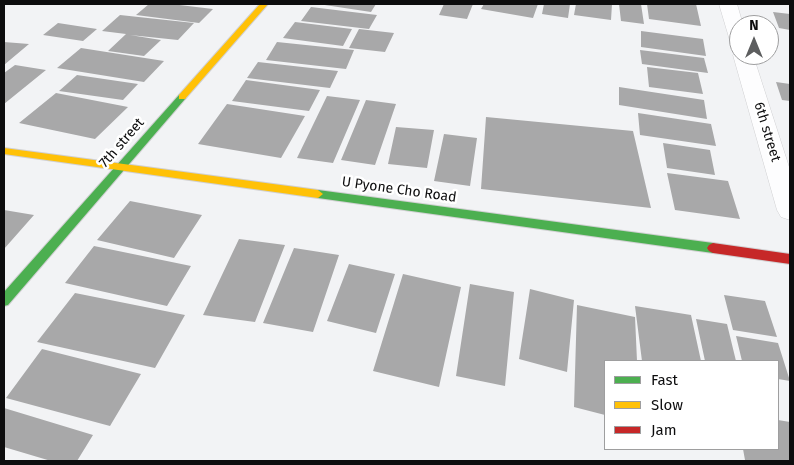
<!DOCTYPE html>
<style>
body{margin:0}
#map{position:relative;width:794px;height:465px;overflow:hidden;background:#f2f3f5;font-family:"Fira Sans",sans-serif}
canvas{display:block}
.frame{position:absolute;inset:0;border:5px solid #0d0d0e;pointer-events:none}
.legend{position:absolute;left:604px;top:360px;width:175px;height:90px;box-sizing:border-box;background:#fff;border:1px solid #9e9e9f;margin:0;padding:6px 9px;list-style:none;font-size:15px;color:#0d0d0e}
.legend li{display:flex;align-items:center;gap:10px;height:25px}
.legend b{width:25px;border:1px solid #9e9e9f}
.north{position:absolute;left:729px;top:15px;width:50px;height:50px;box-sizing:border-box;background:#fff;border:1px solid #9e9e9f;border-radius:50%;rotate:0deg;font-size:14px;font-weight:700;line-height:20px;text-align:center;color:#0d0d0e}
.north::after{content:'';display:block;margin:auto;width:18px;height:22px;background:#5d5e5f;clip-path:polygon(50% 0,100% 100%,50% 72%,0 100%)}
</style>
<div id="map">
<canvas width="794" height="465"></canvas>
<div class="frame"></div>
<ul class="legend">
<li><b style="height:6px;background:#4caf50"></b>Fast</li>
<li><b style="height:6px;background:#ffc107"></b>Slow</li>
<li><b style="height:6px;background:#c62828"></b>Jam</li>
</ul>
<div class="north">N</div>
</div>
<script>
const ctx = document.querySelector('canvas').getContext('2d');
ctx.lineJoin = 'round';
function paint(path, color) { ctx.fillStyle = color; ctx.fill(path, 'evenodd'); }
const poly = rows => new Path2D(rows.map(r => 'M' + r).join(''));
function strokePath(path, color, width, dash) { ctx.strokeStyle = color; ctx.lineWidth = width; ctx.lineCap = dash ? 'butt' : 'round'; ctx.setLineDash(dash || []); ctx.stroke(path); }
function write(font, color, halo, rows, align = 'center') {
  ctx.font = font + ' "Fira Sans",sans-serif'; ctx.lineWidth = 5; ctx.setLineDash([]); ctx.textBaseline = 'middle'; ctx.strokeStyle = halo; ctx.fillStyle = color; for (const [text, x, y, turn = 0] of rows) {
    ctx.save(); ctx.translate(x, y); ctx.rotate((+turn || 0) * Math.PI / 180); ctx.textAlign = isNaN(turn) ? turn : align; if (halo) ctx.strokeText(text, 0, 0); ctx.fillText(text, 0, 0); ctx.restore();
  }
}
paint(poly([
 [149,4,171,4,213,9,199,23,136,15],
 [318,4,376,4,371,12],
 [444,4,473,4,467,19,439,15],
 [484,4,538,4,533,18,481,9],
 [544,4,570,4,568,18,542,14],
 [576,4,612,4,611,20,574,15],
 [619,4,641,4,644,24,621,21],
 [647,4,696,4,701,26,649,19],
 [311,7,377,15,369,29,301,21],
 [773,12,790,14,790,30,779,28],
 [120,15,194,23,178,40,130,35,161,40,144,56,108,51,126,34,102,31],
 [295,22,352,29,343,46,283,38],
 [58,23,97,29,83,41,43,35],
 [359,29,394,33,385,52,349,48],
 [641,31,703,39,706,56,641,47],
 [4,42,29,44,4,65],
 [277,42,354,50,346,69,266,60],
 [81,48,164,61,144,82,57,68],
 [640,50,704,58,708,73,642,64],
 [258,62,338,71,330,88,247,78],
 [15,65,46,70,4,104,4,73],
 [647,67,698,73,703,94,649,87],
 [77,75,138,84,123,100,59,91],
 [246,80,320,90,309,111,232,101],
 [776,82,790,84,790,101,782,100],
 [619,87,704,100,707,119,619,105],
 [56,93,128,107,95,139,19,123],
 [327,96,360,100,333,163,297,158],
 [366,100,396,104,375,165,341,160],
 [227,104,305,116,281,158,198,144],
 [638,113,711,124,716,146,640,135],
 [486,117,633,131,651,208,481,189],
 [396,127,434,130,427,168,388,164],
 [444,134,477,138,470,186,434,181],
 [663,143,710,150,715,175,667,168],
 [667,173,728,181,740,219,675,210],
 [130,201,202,215,174,258,97,240],
 [4,210,34,215,4,249],
 [239,239,285,245,255,322,203,315],
 [94,246,191,266,167,306,65,283],
 [294,248,339,255,313,332,263,323],
 [349,264,395,274,376,333,327,321],
 [403,274,461,287,439,387,373,371],
 [470,284,514,292,505,386,456,376],
 [530,289,574,300,567,372,519,359],
 [75,293,185,315,155,368,37,342],
 [724,295,765,301,777,337,733,330],
 [577,305,635,317,637,361,605,361,605,415,574,407],
 [635,306,691,315,701,361,642,361],
 [696,319,727,324,736,361,705,361],
 [736,336,778,343,790,381,778,379,778,361,742,361],
 [42,349,141,374,110,426,6,398],
 [4,408,93,435,77,461,51,461,4,447],
 [778,420,790,422,790,461,745,460,743,449,778,449]
]), '#a8a8a9');
const street = poly([
 [719,4,737,4,743,25,739,25,739,47,732,45,730,41,719,4],
 [739,50,739,55,753,55,790,170,790,220,781,217,777,210,733,55,739,50]
]);
const fast = poly([
 [182,94,186,97,185,99,8,305,4,306,4,292,179,95,182,94],
 [318,190,713,243,717,245,719,248,717,251,713,253,318,198,313,194,318,190]
]);
const slow = poly([
 [260,4,268,4,185,99,179,99,179,95,260,4],
 [4,148,318,190,323,194,318,198,4,154,4,148]
]);
const jam = poly([
 [713,243,790,254,790,264,713,253,709,251,707,248,709,245,713,243]
]);
strokePath(street, '#d0d0d2', 1);
strokePath(fast, '#d0d0d2', 2);
strokePath(slow, '#d0d0d2', 2);
strokePath(jam, '#d0d0d2', 2);
paint(street, '#fdfdfe');
paint(fast, '#4caf50');
paint(slow, '#ffc107');
paint(jam, '#c62828');
write('14px', '#0d0d0e', '#fff', [
 ["6th street",767,132,73],
 ["7th street",122,143,-49],
 ["U Pyone Cho Road",399,190,8]
]);
</script>
